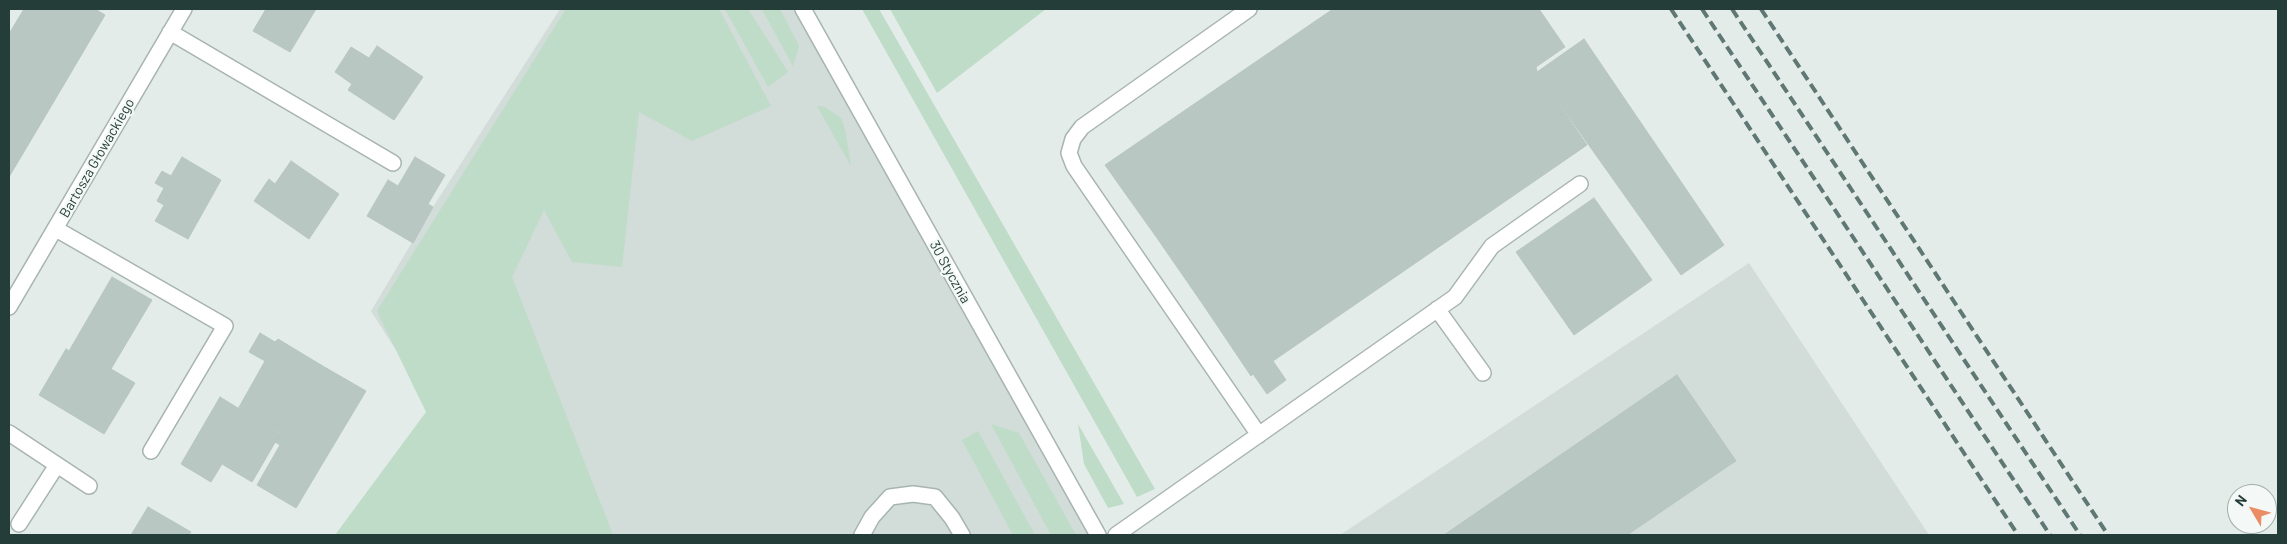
<!DOCTYPE html>
<meta charset="utf-8">
<style>
body{margin:0}
#map{position:relative;width:2287px;height:544px;overflow:hidden;background:#e4ece9;font-family:Barlow,sans-serif}
canvas{display:block}
.frame{position:absolute;inset:0;border:10px solid #243d38;pointer-events:none}
.north{position:absolute;left:2227px;top:484px;width:50px;height:50px;box-sizing:border-box;background:#f4f9f7;border:1px solid #a1aeab;border-radius:50%;rotate:307deg;font-size:14px;font-weight:700;line-height:20px;text-align:center;color:#243d38}
.north::after{content:'';display:block;margin:auto;width:18px;height:22px;background:#ea8c64;clip-path:polygon(50% 0,100% 100%,50% 72%,0 100%)}
</style>
<div id="map">
<canvas width="2287" height="544"></canvas>
<div class="frame"></div>
<div class="north">N</div>
</div>
<script>
const ctx = document.querySelector('canvas').getContext('2d');
ctx.lineJoin = 'round';
function paint(path, color) { ctx.fillStyle = color; ctx.fill(path, 'evenodd'); }
const poly = rows => new Path2D(rows.map(r => 'M' + r).join(''));
function strokePath(path, color, width, dash) { ctx.strokeStyle = color; ctx.lineWidth = width; ctx.lineCap = dash ? 'butt' : 'round'; ctx.setLineDash(dash || []); ctx.stroke(path); }
function write(font, color, halo, rows, align = 'center') {
  ctx.font = font + ' Barlow,sans-serif'; ctx.lineWidth = 4.5; ctx.setLineDash([]); ctx.textBaseline = 'middle'; ctx.strokeStyle = halo; ctx.fillStyle = color; for (const [text, x, y, turn = 0] of rows) {
    ctx.save(); ctx.translate(x, y); ctx.rotate((+turn || 0) * Math.PI / 180); ctx.textAlign = isNaN(turn) ? turn : align; if (halo) ctx.strokeText(text, 0, 0); ctx.fillText(text, 0, 0); ctx.restore();
  }
}
paint(poly([
 [560,9,801,9,1097,535,514,535,371,311,433,207],
 [1749,263,1929,535,1340,535]
]), '#d2dcd8');
paint(poly([
 [566,9,719,9,771,106,692,141,639,112,622,267,572,262,544,210,512,277,613,535,335,535,426,412,377,311],
 [725,9,748,9,788,72,768,87],
 [762,9,779,9,782,13,799,46,793,66],
 [862,9,879,9,1155,489,1137,497],
 [890,9,1046,9,937,93],
 [817,106,825,107,841,118,845,129,851,166],
 [991,424,1019,433,1076,535,1051,535],
 [1078,424,1124,504,1108,508,1084,464],
 [978,431,1035,535,1013,535,962,440]
]), '#bedcc8');
const building = poly([
 [24,9,95,9,105,15,53,103,9,75,9,34,24,9],
 [266,9,316,9,290,52,253,31,266,9],
 [1333,9,1488,9,1157,238,1105,165,1333,9],
 [1488,9,1496,9,1536,67,1537,72,1204,306,1157,238,1488,9],
 [1496,9,1539,9,1565,47,1536,67,1496,9],
 [1584,39,1724,245,1681,275,1537,72,1584,39],
 [377,46,423,77,394,120,348,90,352,84,335,72,351,47,369,58,377,46],
 [1537,72,1587,145,1273,361,1286,380,1267,394,1253,374,1251,376,1204,306,1537,72],
 [9,75,53,103,9,177,9,75],
 [182,157,221,180,188,239,155,221,164,205,157,201,164,188,155,183,162,171,171,176,182,157],
 [415,157,445,175,428,204,398,186,415,157],
 [291,161,339,194,309,239,254,201,269,179,275,184,291,161],
 [388,180,433,207,413,243,367,216,388,180],
 [1594,198,1652,280,1574,335,1516,252,1594,198],
 [112,277,152,300,108,374,69,351,112,277],
 [260,333,275,342,278,339,321,365,282,434,238,409,265,361,249,352,260,333],
 [66,349,108,374,111,369,135,383,104,434,39,395,66,349],
 [321,365,366,391,296,508,257,485,280,445,275,442,280,434,282,434,321,365],
 [1677,375,1736,461,1734,462,1627,535,1444,535,1677,375],
 [220,397,280,434,252,482,222,464,211,482,181,464,220,397],
 [148,507,191,532,189,535,131,535,148,507]
]);
paint(building, '#b9c7c2');
strokePath(building, '#b6c6c0', 1);
const minor = poly([
 [803,9,1098,535],
 [1249,9,1082,127,1073,139,1069,153,1074,166,1259,435],
 [170,32,393,163],
 [56,229,225,326,151,451],
 [9,307,184,9],
 [1437,309,1483,373],
 [9,433,89,486],
 [19,524,57,465],
 [862,535,872,517,890,497,913,494,935,497,952,518,962,535],
 [1116,535,1455,297,1492,246,1580,184]
]);
strokePath(minor, '#a7b4b0', 18);
strokePath(minor, '#fff', 15);
strokePath(poly([
 [1671,9,2018,535],
 [1702,9,2050,535],
 [1732,9,2080,535],
 [1761,9,2108,535]
]), '#5f7873', 4, [10, 5]);
write('14px', '#243d38', '#f4f9f7', [
 ["Bartosza Głowackiego",97,158,-60],
 ["30 Stycznia",950,272,61]
]);
</script>
